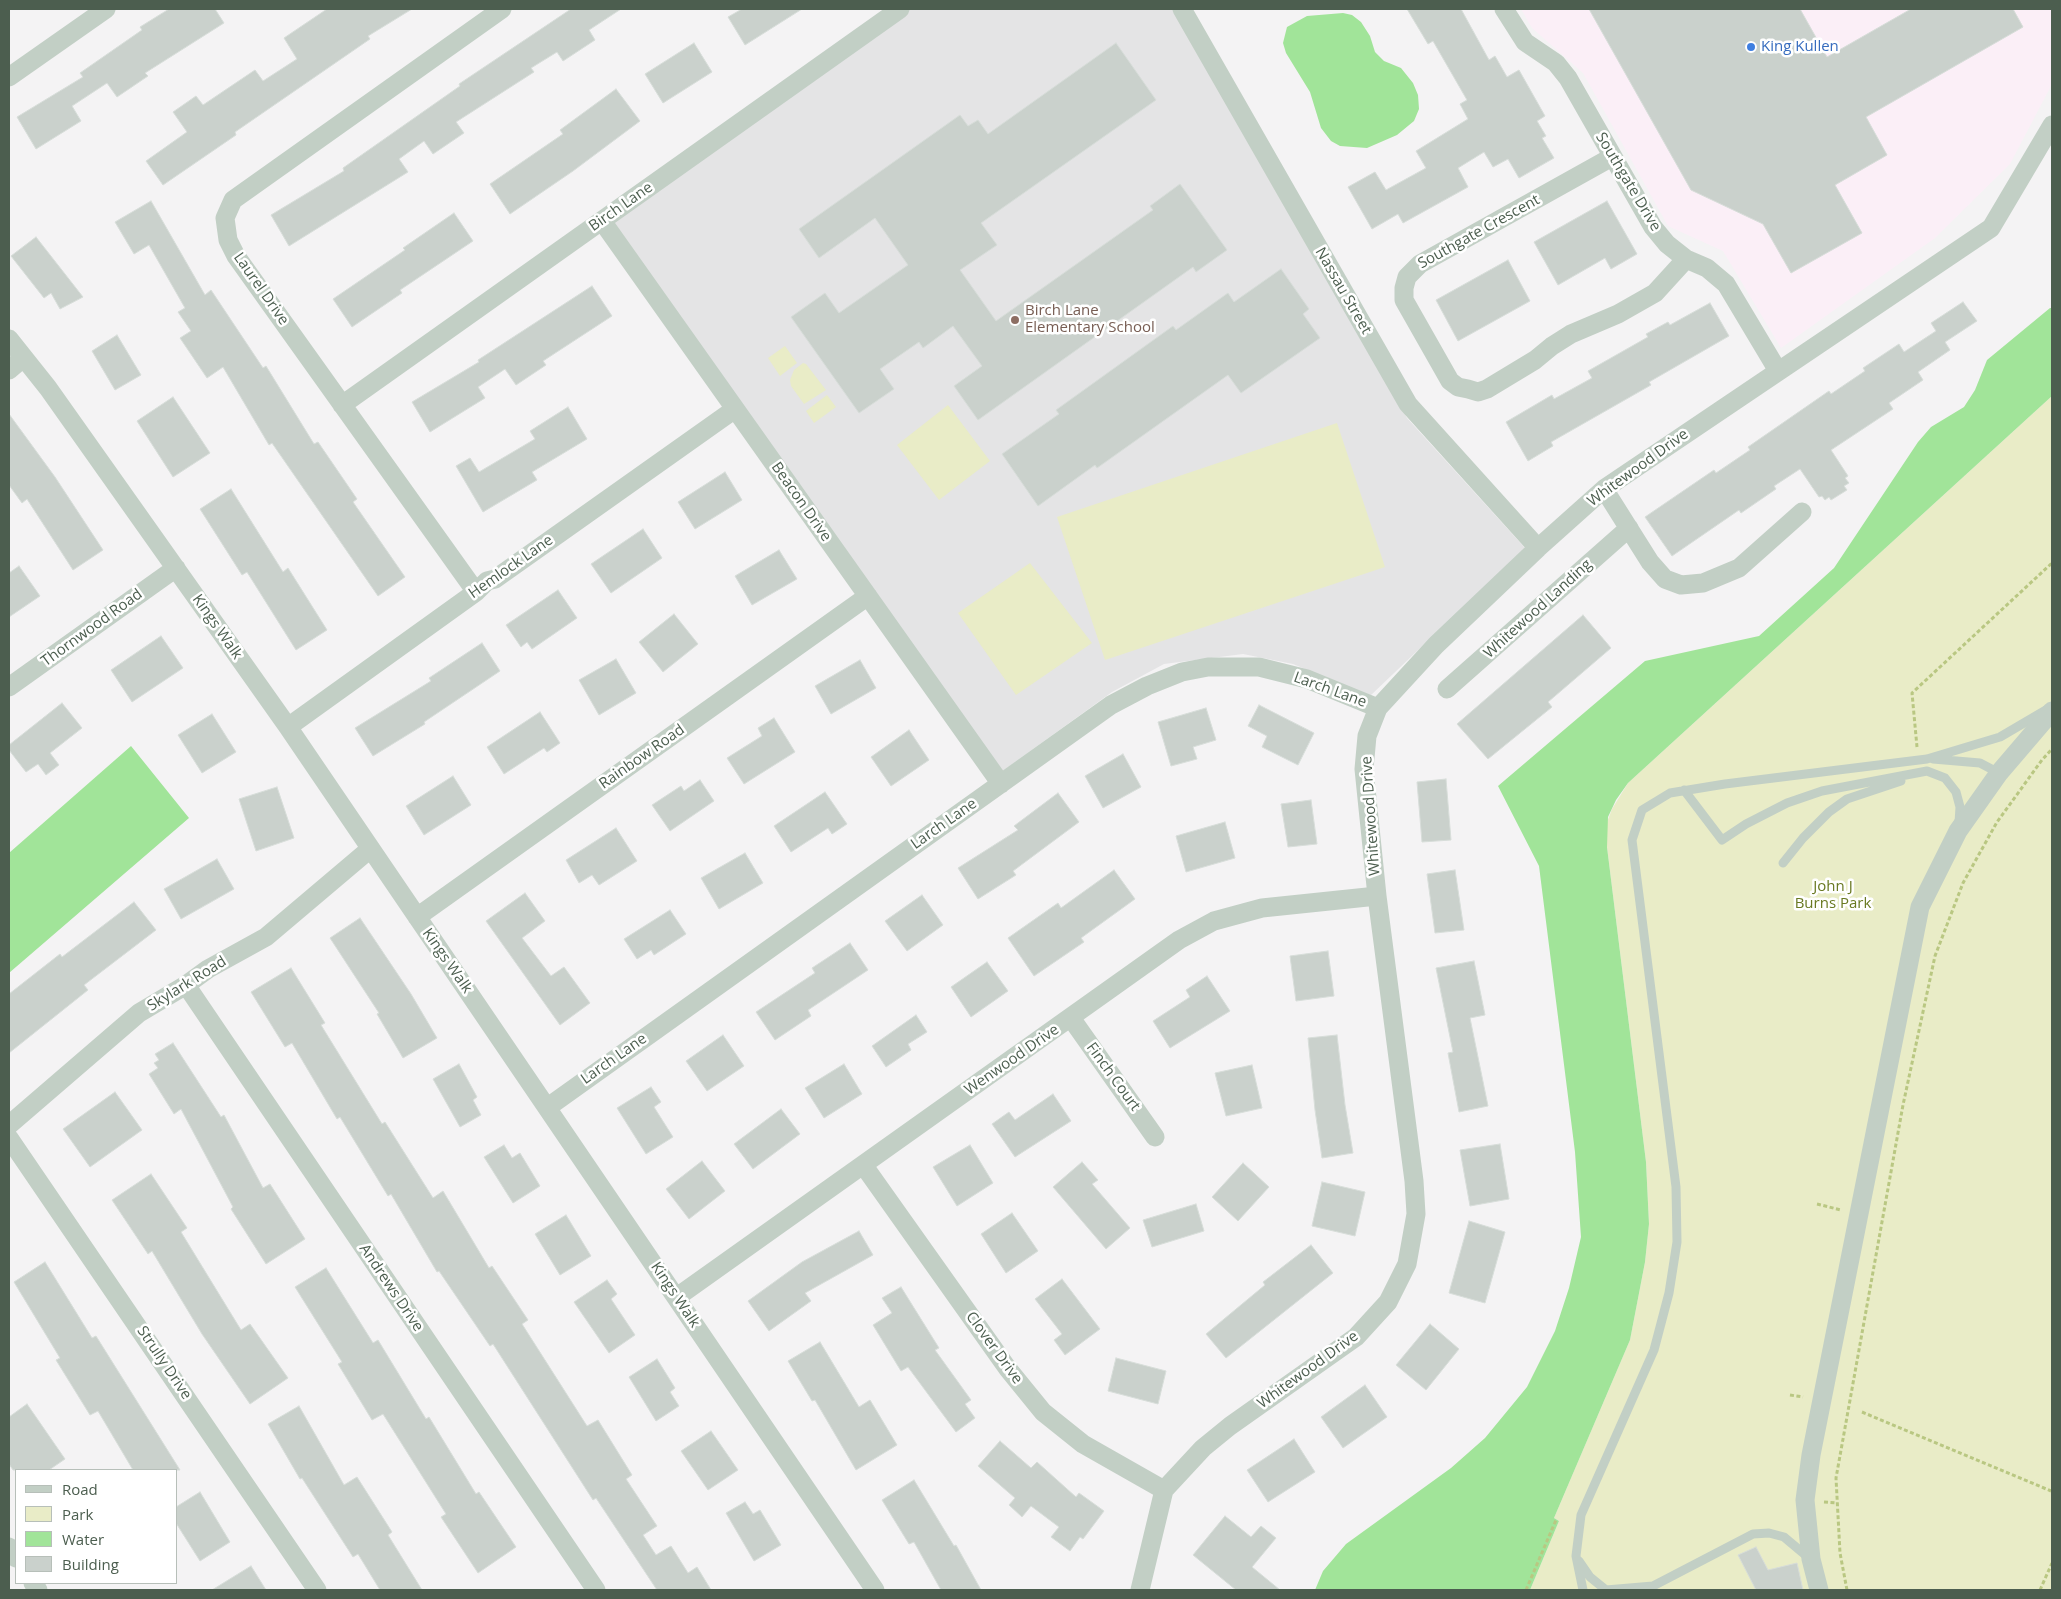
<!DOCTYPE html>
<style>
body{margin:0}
#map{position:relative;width:2061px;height:1599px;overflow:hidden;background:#f4f3f4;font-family:"Open Sans",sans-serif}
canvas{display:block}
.frame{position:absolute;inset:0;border:10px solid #4c5e4f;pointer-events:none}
.legend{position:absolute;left:15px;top:1469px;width:162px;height:115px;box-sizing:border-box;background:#fff;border:1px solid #b7bfb9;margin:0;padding:6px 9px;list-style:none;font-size:15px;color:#4c5e4f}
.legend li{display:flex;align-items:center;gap:10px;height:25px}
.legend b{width:25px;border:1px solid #b7bfb9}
</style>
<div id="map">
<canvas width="2061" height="1599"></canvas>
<div class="frame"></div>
<ul class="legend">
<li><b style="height:6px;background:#c2cfc5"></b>Road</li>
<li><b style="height:14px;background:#e9ecc7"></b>Park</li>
<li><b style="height:14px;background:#a1e499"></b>Water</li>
<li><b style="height:14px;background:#cad1cc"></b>Building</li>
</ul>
</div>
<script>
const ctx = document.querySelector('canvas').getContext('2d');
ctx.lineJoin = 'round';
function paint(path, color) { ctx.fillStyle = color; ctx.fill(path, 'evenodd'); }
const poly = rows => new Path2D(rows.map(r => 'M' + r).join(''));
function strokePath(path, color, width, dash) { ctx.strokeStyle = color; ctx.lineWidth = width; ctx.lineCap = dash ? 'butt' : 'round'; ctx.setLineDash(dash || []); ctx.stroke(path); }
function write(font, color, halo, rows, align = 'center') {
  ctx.font = font + ' "Open Sans",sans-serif'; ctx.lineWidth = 5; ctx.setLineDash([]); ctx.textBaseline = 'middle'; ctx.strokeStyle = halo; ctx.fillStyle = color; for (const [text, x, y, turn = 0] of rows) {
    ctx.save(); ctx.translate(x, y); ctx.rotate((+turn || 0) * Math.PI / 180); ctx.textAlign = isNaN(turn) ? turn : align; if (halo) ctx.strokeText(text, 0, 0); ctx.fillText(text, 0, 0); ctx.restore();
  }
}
paint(poly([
 [1521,9,2052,9,2052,84,2010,164,1935,238,1781,348,1723,251,1668,226,1583,73,1532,28]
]), '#fbeff7');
paint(poly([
 [908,9,1177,9,1407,418,1525,548,1370,696,1293,664,1243,654,1164,664,1112,692,1000,773,608,223]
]), '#e4e4e5');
paint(poly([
 [785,346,797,363,780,376,768,358],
 [803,363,806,364,826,390,804,404,791,386,790,380,794,370],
 [827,395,836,407,814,423,806,411],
 [2052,396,2052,1590,1530,1590,1559,1521,1554,1518,1630,1340,1645,1262,1649,1224,1646,1162,1607,847,1606,825,1612,809,1628,783],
 [948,405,990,461,939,500,897,445],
 [1337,423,1385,567,1105,660,1057,517],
 [1030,563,1092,643,1016,695,958,613]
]), '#e9ecc7');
paint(poly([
 [1343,13,1352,15,1361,22,1370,36,1375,52,1384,61,1401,68,1413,83,1418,95,1419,109,1414,121,1397,135,1367,148,1340,146,1331,141,1321,128,1310,92,1286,53,1283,43,1287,27,1307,16],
 [2050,308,2052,308,2052,396,1628,783,1616,800,1608,817,1607,847,1646,1162,1649,1224,1645,1262,1630,1340,1554,1518,1559,1521,1530,1590,1315,1590,1323,1571,1346,1544,1451,1468,1485,1438,1527,1387,1555,1331,1569,1288,1581,1237,1575,1152,1539,866,1498,786,1645,661,1759,636,1834,568,1918,442,1931,427,1964,407,1975,390,1987,360],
 [131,746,189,818,9,973,9,853]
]), '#a1e499');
const building = poly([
 [169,9,215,9,224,23,145,73,148,76,117,97,107,83,72,106,81,121,36,149,17,117,83,77,80,73,142,30,140,27,169,9],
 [327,9,412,9,368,36,370,39,235,132,236,135,163,185,146,161,187,132,173,112,196,96,203,105,255,70,263,81,297,59,284,38,327,9],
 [571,9,621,9,589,30,595,40,563,61,557,52,531,68,534,72,456,122,464,133,433,154,424,141,399,159,408,172,289,246,271,215,344,171,343,168,460,86,459,84,571,9],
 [742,9,802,9,745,45,728,17,742,9],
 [1407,9,1461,9,1489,60,1495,56,1507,77,1519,70,1545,116,1537,121,1546,136,1542,138,1554,158,1519,178,1508,159,1493,167,1484,152,1458,168,1468,187,1403,223,1398,214,1372,229,1348,187,1375,172,1386,190,1426,168,1416,151,1468,119,1460,104,1467,100,1433,41,1428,44,1407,9],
 [1589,9,1800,9,1827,57,1911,9,2013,9,2023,27,1866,117,1887,155,1835,185,1862,233,1791,273,1763,224,1691,190,1589,9],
 [694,43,712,72,663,103,645,74,694,43],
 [1116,43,1156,100,981,223,997,245,960,270,996,321,1153,210,1150,206,1180,184,1227,250,1196,272,1193,267,978,420,954,386,982,366,953,326,923,348,919,342,880,369,894,389,859,413,791,317,825,293,839,313,908,265,875,218,819,258,799,229,960,115,968,126,978,120,988,134,1116,43],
 [616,89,640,121,573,171,510,214,490,184,563,134,560,130,616,89],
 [151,201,205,295,211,290,263,368,266,366,314,444,318,442,357,499,353,502,405,577,378,596,272,443,269,445,223,367,207,378,180,338,191,331,178,312,185,308,149,245,134,254,115,222,151,201],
 [1607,201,1637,254,1611,269,1605,258,1558,285,1534,242,1607,201],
 [454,213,473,241,400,290,402,293,352,327,333,299,405,250,403,248,454,213],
 [36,237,83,297,60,309,51,293,44,298,11,256,36,237],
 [1508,260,1530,301,1458,341,1436,300,1508,260],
 [1281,269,1309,309,1303,314,1320,338,1241,393,1228,375,1097,468,1095,465,1038,506,1002,454,1059,414,1056,410,1173,326,1176,330,1228,293,1234,302,1281,269],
 [592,286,612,316,543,361,546,365,516,385,505,369,478,387,485,398,430,432,412,402,479,362,478,360,592,286],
 [1963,302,1977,321,1945,342,1950,350,1918,372,1923,380,1889,403,1893,409,1831,450,1848,476,1845,478,1849,483,1844,486,1847,490,1831,500,1829,497,1825,500,1822,496,1819,497,1800,469,1774,486,1776,489,1741,513,1739,510,1672,556,1645,517,1714,470,1716,473,1750,450,1748,447,1829,391,1831,394,1865,371,1863,368,1899,344,1904,352,1936,331,1931,323,1963,302],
 [1710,303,1729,336,1649,382,1651,385,1551,442,1553,446,1528,461,1506,422,1552,395,1554,399,1592,378,1588,371,1648,337,1646,334,1668,322,1670,325,1710,303],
 [117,335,141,375,115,390,92,351,117,335],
 [173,397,210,453,173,477,137,421,173,397],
 [568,407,587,439,532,472,537,480,483,512,456,466,470,458,479,472,535,439,530,431,568,407],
 [9,414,55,477,103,550,73,570,27,499,22,503,9,485,9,414],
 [725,472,742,500,695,529,678,502,725,472],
 [231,489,283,572,288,568,327,630,296,650,247,572,242,575,200,509,231,489],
 [643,529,662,558,611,593,591,564,643,529],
 [779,550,797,579,752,605,735,576,779,550],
 [19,566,40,596,9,617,9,573,19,566],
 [558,590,577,618,532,649,527,642,521,647,506,625,558,590],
 [674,614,698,644,663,672,639,642,674,614],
 [1583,615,1611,648,1548,702,1552,707,1488,759,1457,724,1583,615],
 [161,636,183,668,132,702,111,670,161,636],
 [482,643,500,671,424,722,425,724,373,756,355,728,431,681,429,678,482,643],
 [616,659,636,693,599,715,579,680,616,659],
 [860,660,876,688,831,714,815,686,860,660],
 [62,703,82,728,50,753,59,765,46,775,38,764,26,772,9,750,9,745,62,703],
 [1259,705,1314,733,1298,765,1262,747,1267,736,1248,726,1259,705],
 [1206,708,1216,740,1193,747,1197,759,1171,766,1158,722,1206,708],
 [540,712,560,743,547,752,544,748,504,774,487,747,540,712],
 [212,714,236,752,202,773,178,735,212,714],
 [774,718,795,752,744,784,727,758,762,736,758,728,774,718],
 [909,730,929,760,891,786,871,757,909,730],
 [1123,754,1141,787,1103,808,1085,776,1123,754],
 [453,776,471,805,424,835,406,806,453,776],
 [1446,779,1451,840,1422,842,1417,782,1446,779],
 [700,780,714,801,670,831,652,805,681,786,684,791,700,780],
 [277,787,294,838,256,851,239,799,277,787],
 [825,792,847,824,832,834,828,828,791,852,774,826,825,792],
 [1058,793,1079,822,1013,871,1016,875,978,899,958,868,1018,830,1014,826,1058,793],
 [1311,800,1317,844,1288,847,1281,804,1311,800],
 [1225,822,1235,858,1186,872,1176,836,1225,822],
 [616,828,637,861,599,885,592,875,579,883,566,860,616,828],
 [745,853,763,883,719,909,701,878,745,853],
 [217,859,234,889,181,919,164,889,217,859],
 [1114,870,1135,899,1081,938,1084,942,1034,976,1008,938,1058,903,1061,908,1114,870],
 [1455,870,1464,930,1435,933,1427,874,1455,870],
 [525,893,545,921,522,938,551,976,564,967,590,1003,560,1025,486,921,525,893],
 [922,895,943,925,907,951,885,921,922,895],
 [134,902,156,930,84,985,88,990,9,1053,9,994,60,954,62,957,134,902],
 [670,910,686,934,654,955,651,950,637,959,624,939,670,910],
 [360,918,411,994,437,1038,403,1058,377,1014,379,1013,330,938,360,918],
 [850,943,868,970,808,1010,811,1016,775,1040,756,1012,815,973,812,968,850,943],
 [1328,951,1334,996,1296,1001,1290,956,1328,951],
 [1474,961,1485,1015,1470,1018,1488,1106,1459,1112,1448,1053,1453,1052,1436,968,1474,961],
 [987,962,1008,991,971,1017,951,987,987,962],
 [291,968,325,1023,321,1025,382,1124,385,1122,433,1198,443,1191,489,1268,492,1266,528,1320,522,1324,587,1426,598,1420,632,1475,626,1479,657,1526,643,1535,656,1555,671,1546,688,1573,697,1567,711,1590,657,1590,596,1498,593,1500,493,1344,490,1346,439,1271,437,1272,391,1194,388,1196,340,1117,337,1119,292,1043,285,1047,251,992,291,968],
 [1207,976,1230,1011,1170,1048,1153,1021,1190,997,1186,990,1207,976],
 [916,1015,927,1032,908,1044,911,1050,886,1067,872,1046,916,1015],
 [723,1035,744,1066,707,1091,686,1061,723,1035],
 [1337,1035,1345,1105,1353,1153,1322,1158,1315,1110,1308,1038,1337,1035],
 [173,1043,221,1117,224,1115,263,1188,270,1184,305,1239,266,1264,231,1209,233,1207,181,1109,174,1114,149,1074,158,1068,154,1063,159,1060,155,1054,173,1043],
 [459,1064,477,1097,473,1100,481,1115,460,1127,433,1079,459,1064],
 [844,1064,862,1094,824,1118,805,1088,844,1064],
 [1252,1065,1262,1108,1226,1116,1215,1073,1252,1065],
 [651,1087,661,1102,654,1107,673,1137,646,1154,617,1108,651,1087],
 [115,1092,142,1130,90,1167,63,1129,115,1092],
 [1053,1094,1071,1121,1015,1157,992,1124,1009,1112,1015,1120,1053,1094],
 [781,1109,800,1134,753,1169,734,1144,781,1109],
 [1500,1144,1509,1199,1470,1206,1460,1150,1500,1144],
 [504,1145,512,1158,520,1153,540,1186,513,1203,484,1157,504,1145],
 [970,1145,993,1183,957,1206,933,1167,970,1145],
 [702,1161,725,1191,689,1219,666,1189,702,1161],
 [1082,1162,1098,1180,1092,1184,1130,1228,1106,1249,1053,1187,1082,1162],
 [1243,1163,1269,1187,1238,1221,1212,1197,1243,1163],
 [151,1174,187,1228,181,1232,241,1330,250,1324,288,1378,250,1404,202,1334,152,1251,148,1254,112,1200,151,1174],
 [1322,1182,1365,1192,1355,1236,1312,1226,1322,1182],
 [1196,1204,1204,1231,1152,1247,1143,1220,1196,1204],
 [1012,1213,1038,1251,1006,1273,981,1234,1012,1213],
 [566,1215,591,1256,560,1275,535,1234,566,1215],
 [1469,1221,1505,1232,1485,1303,1449,1293,1469,1221],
 [859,1231,873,1255,805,1293,811,1301,769,1331,748,1301,802,1262,859,1231],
 [1311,1245,1333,1273,1226,1358,1206,1334,1265,1285,1263,1282,1311,1245],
 [45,1262,92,1338,96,1336,180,1470,133,1470,98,1411,90,1415,56,1360,60,1358,14,1282,45,1262],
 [326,1268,373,1343,378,1340,426,1419,429,1417,476,1494,479,1492,516,1547,478,1573,441,1517,446,1514,383,1414,372,1420,338,1364,342,1362,295,1287,326,1268],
 [1062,1279,1100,1329,1065,1355,1054,1340,1062,1334,1035,1299,1062,1279],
 [607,1280,617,1294,611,1299,635,1335,609,1353,574,1302,607,1280],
 [901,1287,939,1348,935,1350,971,1400,965,1404,975,1418,956,1432,908,1367,901,1371,873,1325,892,1313,882,1298,901,1287],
 [1430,1324,1459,1349,1426,1390,1396,1365,1430,1324],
 [820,1342,859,1407,870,1400,897,1445,856,1470,815,1400,812,1401,788,1361,820,1342],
 [1116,1358,1166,1371,1158,1404,1108,1391,1116,1358],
 [657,1359,675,1388,670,1392,679,1406,656,1421,629,1377,657,1359],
 [1365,1385,1387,1417,1343,1448,1321,1417,1365,1385],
 [27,1404,65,1459,49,1470,13,1470,9,1464,9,1417,27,1404],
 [299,1406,344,1485,357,1477,392,1532,388,1535,422,1590,380,1590,358,1554,353,1557,302,1478,300,1479,268,1424,299,1406],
 [711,1431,738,1470,708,1490,681,1451,711,1431],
 [1294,1439,1315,1472,1268,1502,1247,1470,1294,1439],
 [1000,1441,1031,1468,1037,1462,1076,1497,1079,1493,1104,1511,1083,1539,1080,1537,1070,1551,1051,1537,1059,1527,1031,1506,1022,1517,1009,1505,1015,1498,978,1466,1000,1441],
 [914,1480,954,1546,956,1545,981,1590,941,1590,914,1542,909,1544,882,1500,914,1480],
 [200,1492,230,1542,200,1561,176,1523,176,1507,200,1492],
 [745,1502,753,1514,760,1510,781,1545,754,1561,726,1513,745,1502],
 [1225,1516,1251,1537,1261,1526,1276,1538,1252,1567,1280,1590,1236,1590,1193,1555,1225,1516],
 [1756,1547,1768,1570,1797,1563,1803,1590,1756,1590,1738,1555,1756,1547],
 [251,1566,266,1590,212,1590,251,1566]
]);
paint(building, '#cad1cc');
strokePath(building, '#d7ddd9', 1);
strokePath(poly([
 [1917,747,1912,693,2052,563],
 [1817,1204,1841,1210],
 [1790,1395,1803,1397],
 [1862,1412,2051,1491,2052,1494],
 [1824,1502,1837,1503],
 [1526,1590,1556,1520],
 [1847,1590,1840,1553,1836,1478,1903,1105,1935,956,1963,883,1997,822,2042,760,2052,749],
 [2040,1590,2052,1563]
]), '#b9c782', 3, [4, 2.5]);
strokePath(poly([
 [1933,759,1980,763,1999,773],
 [1684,790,1722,840,1746,824,1787,803,1822,791,1927,771,1945,778,1956,792,1960,807,1959,823],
 [1783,863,1803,838,1829,812,1847,799,1901,781],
 [1579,1561,1590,1577,1606,1590,1653,1586,1753,1534,1769,1533,1784,1537,1809,1558],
 [1583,1590,1576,1556,1581,1515,1654,1350,1669,1293,1677,1242,1676,1187,1632,840,1642,810,1670,793,1725,784,1927,759,2000,737,2046,710]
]), '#c2cfc5', 9);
strokePath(poly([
 [1182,9,1408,404,1538,548],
 [1504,9,1525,42,1556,63,1568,78,1653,227,1667,244,1686,259,1707,268,1726,284,1778,371],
 [9,77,106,9],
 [1612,157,1420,264,1407,277,1404,288,1404,300,1450,381,1458,387,1468,389,1478,392,1487,389,1535,360,1552,346,1571,334,1618,314,1655,293,1686,259],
 [602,221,1001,784],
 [9,339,48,388,288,727,875,1590],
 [9,370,23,358],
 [342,405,900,9],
 [1604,489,1650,562,1665,579,1681,585,1703,583,1739,568,1802,512],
 [476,592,236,256,228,240,225,218,233,200,502,9],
 [9,687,176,568],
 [1447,689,1629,528],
 [288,727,476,592,487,581,495,579,735,409],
 [417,917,868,596],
 [186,985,596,1590],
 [1071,1018,1155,1137],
 [548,1107,1111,705,1147,686,1182,672,1208,667,1259,667,1307,679,1378,708],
 [9,1125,139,1013,186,985,208,969,266,937,370,849],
 [9,1138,317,1590],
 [864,1166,1008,1369,1043,1412,1083,1444,1164,1490],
 [677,1297,1179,940,1214,921,1262,908,1377,896],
 [9,1547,16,1558],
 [33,1583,38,1590],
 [1140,1590,1164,1490,1203,1448,1230,1426,1356,1337,1388,1302,1407,1264,1416,1214,1414,1181,1377,896,1364,769,1367,736,1378,708,1436,645,1538,548,1604,489,1991,228,2052,125],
 [1819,1590,1811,1559,1805,1500,1811,1455,1920,907,1958,831,1999,773,2052,711]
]), '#c2cfc5', 19);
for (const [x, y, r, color] of [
 [1751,47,5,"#3f7fe0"],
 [1015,320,5,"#8d6e63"]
]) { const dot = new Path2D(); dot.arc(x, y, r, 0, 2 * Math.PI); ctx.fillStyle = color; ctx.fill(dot); strokePath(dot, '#fff', 2); }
write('15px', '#366cbe', '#fff', [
 ["King Kullen",1761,47]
], 'left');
write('15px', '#4c5e4f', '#fff', [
 ["Southgate Drive",1628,182,59],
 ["Birch Lane",621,207,-35],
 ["Southgate Crescent",1479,232,-29],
 ["Laurel Drive",261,289,55],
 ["Nassau Street",1343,291,60],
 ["Whitewood Drive",1638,468,-36],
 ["Beacon Drive",801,502,55],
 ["Hemlock Lane",511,567,-35],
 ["Whitewood Landing",1538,609,-42],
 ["Kings Walk",217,627,55],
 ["Thornwood Road",92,628,-36],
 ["Larch Lane",1330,690,20],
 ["Rainbow Road",642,757,-35],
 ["Whitewood Drive",1371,816,-94],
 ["Larch Lane",944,824,-35],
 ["Kings Walk",447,961,55],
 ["Skylark Road",187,984,-32],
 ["Larch Lane",614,1059,-35],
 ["Wenwood Drive",1012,1060,-35],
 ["Finch Court",1113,1077,54],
 ["Andrews Drive",391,1288,56],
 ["Kings Walk",675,1295,56],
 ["Clover Drive",994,1348,54],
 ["Strully Drive",164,1363,56],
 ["Whitewood Drive",1308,1370,-36]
]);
write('15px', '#785e54', '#fff', [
 ["Birch Lane",1025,311],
 ["Elementary School",1025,328]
], 'left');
write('15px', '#697922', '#fff', [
 ["John J",1833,887],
 ["Burns Park",1833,904]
]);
</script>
